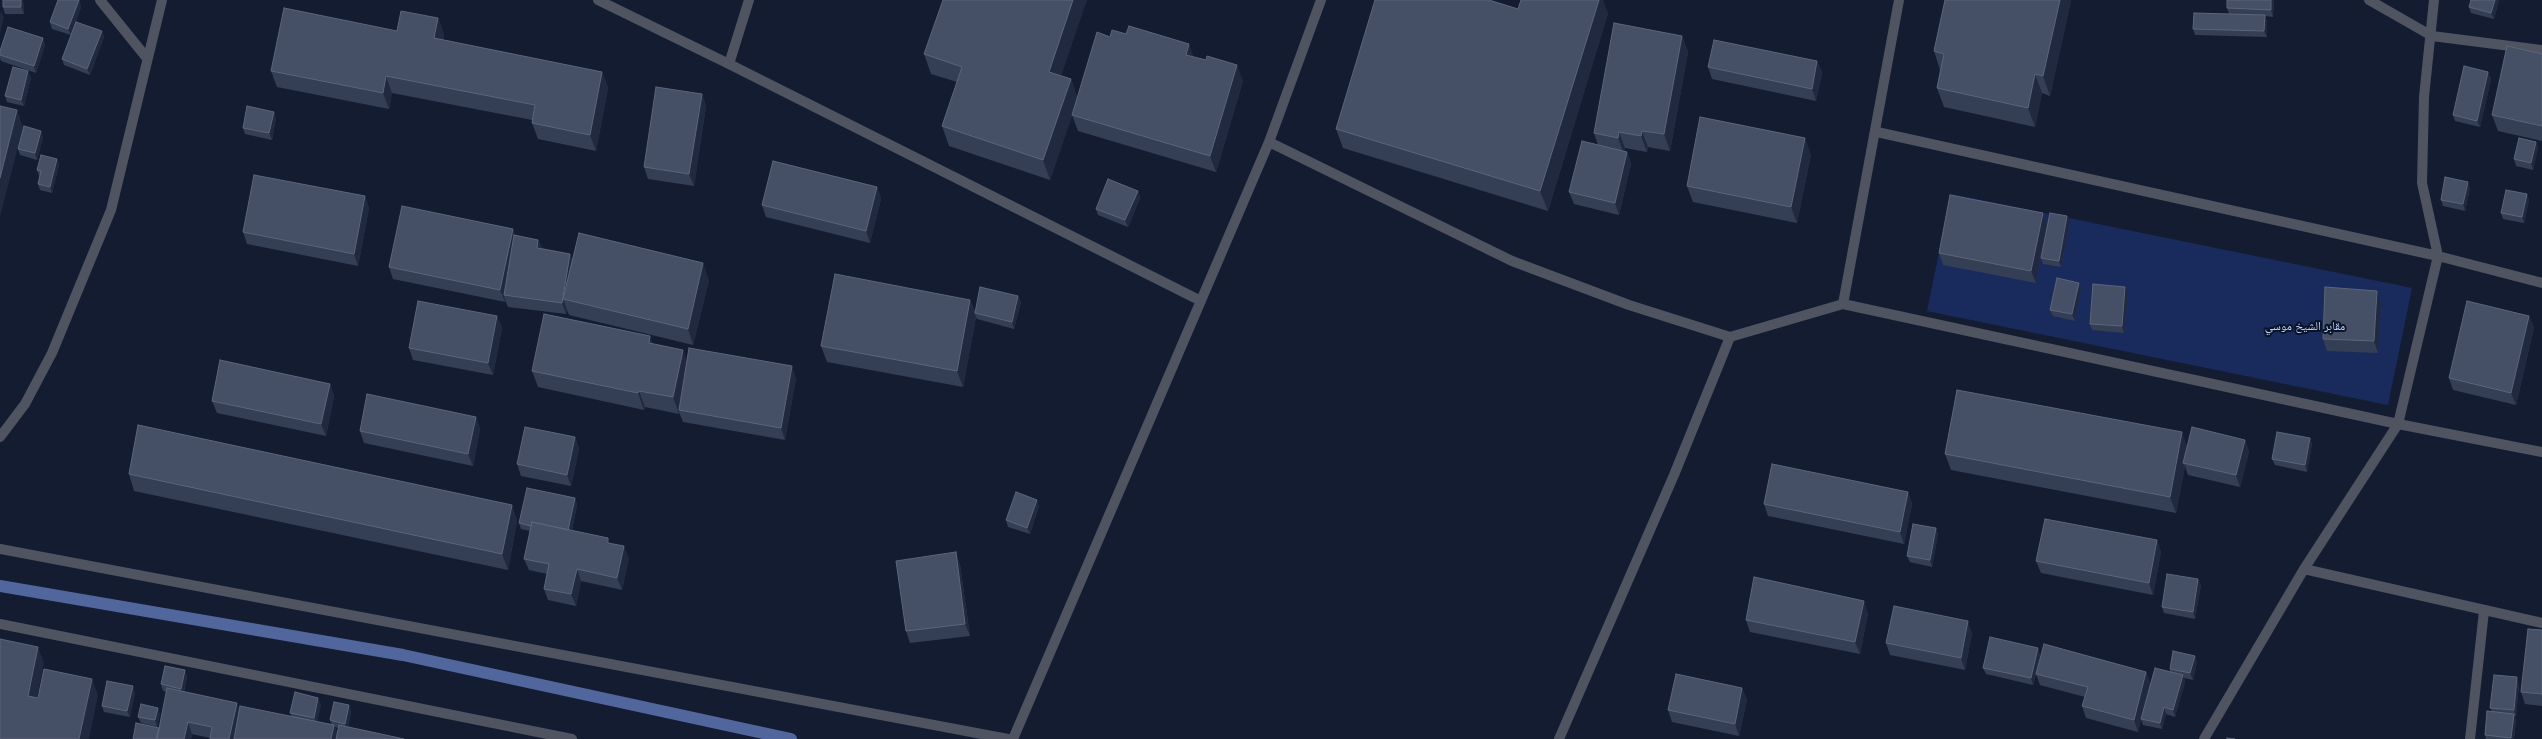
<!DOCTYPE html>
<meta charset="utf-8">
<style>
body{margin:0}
canvas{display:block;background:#141c32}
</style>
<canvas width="2542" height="739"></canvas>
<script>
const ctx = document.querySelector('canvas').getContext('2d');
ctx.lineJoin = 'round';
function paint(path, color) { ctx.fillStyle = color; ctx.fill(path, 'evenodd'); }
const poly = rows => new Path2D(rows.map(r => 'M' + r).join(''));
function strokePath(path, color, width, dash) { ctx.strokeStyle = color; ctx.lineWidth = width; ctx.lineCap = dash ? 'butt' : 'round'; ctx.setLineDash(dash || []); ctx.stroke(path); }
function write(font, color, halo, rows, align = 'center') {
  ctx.font = font + ' "DM Sans","Noto Naskh Arabic",sans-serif'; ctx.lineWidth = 4; ctx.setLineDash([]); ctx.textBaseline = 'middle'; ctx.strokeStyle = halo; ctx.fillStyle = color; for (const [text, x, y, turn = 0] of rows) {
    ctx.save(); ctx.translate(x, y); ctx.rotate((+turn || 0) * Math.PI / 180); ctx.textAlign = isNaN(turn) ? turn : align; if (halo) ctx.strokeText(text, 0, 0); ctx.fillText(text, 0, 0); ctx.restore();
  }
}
paint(poly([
 [1951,194,2412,288,2388,405,1927,311]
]), '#192b5c');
strokePath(poly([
 [0,586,403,655,791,739]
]), '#52669e', 12);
strokePath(poly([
 [100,0,146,57],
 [598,0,729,64],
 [749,0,729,64,1201,301],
 [2369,0,2432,36,2542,50],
 [1877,132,2438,256,2542,283],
 [1269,142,1512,261,1629,305,1730,337,1843,304,2398,424,2542,452],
 [1843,304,1899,0],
 [0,437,25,404,52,353,111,210,162,0],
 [0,549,1008,739],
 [2304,569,2542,623],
 [0,624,572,739],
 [1013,739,1269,142,1321,0],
 [1559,739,1674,475,1730,337],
 [2204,739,2304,569,2398,424,2438,256,2422,183,2424,97,2434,0],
 [2470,739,2484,611]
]), '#4f5460', 10);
paint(poly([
 [3,0,23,0,24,14,5,14,3,7],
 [79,0,81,7,71,35,52,29,50,22],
 [1945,0,2071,0,2050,96,2042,93,2035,127,1944,107,1937,88,1940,70,1934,51],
 [2274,0,2273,17,2265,16,2267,21,2267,37,2195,35,2193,29,2237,14,2229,14,2227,8],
 [2471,0,2499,0,2494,19,2471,13,2469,7],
 [1518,9,1608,13,1548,211,1343,148,1336,129],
 [438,18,444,35,443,40,602,72,608,88,596,151,538,139,532,123,532,120,392,93,389,109,277,87,271,71,397,31],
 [102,31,104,37,90,75,64,65,62,59],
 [1682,36,1688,52,1670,151,1648,147,1647,152,1625,148,1624,151,1627,152,1631,164,1619,215,1574,204,1569,192,1598,145,1594,133],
 [1110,37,1193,57,1243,81,1216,172,1078,131,1072,115,1050,180,949,146,942,126,957,82,931,74,924,54,1062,76,1071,79,1077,97],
 [43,38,45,45,36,73,1,61,0,58,0,51],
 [2542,54,2542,141,2498,131,2492,115],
 [1817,61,1822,73,1816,101,1712,79,1708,67],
 [2488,72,2491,79,2480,127,2455,121,2453,115],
 [31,77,24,106,7,102,5,96],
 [702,94,706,106,694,186,648,179,644,167],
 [276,118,272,140,245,134,243,128],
 [43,137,37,160,20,155,18,149],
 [2536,142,2538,148,2533,170,2516,166,2514,159],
 [1811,154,1797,223,1693,202,1687,186],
 [57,159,59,165,52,193,40,190,38,184,40,176,39,176,37,170],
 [877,187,881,199,870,243,766,217,762,205],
 [2470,188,2465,211,2443,206,2441,200],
 [1138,191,1140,198,1128,227,1098,215,1096,209],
 [2527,194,2529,200,2524,223,2503,219,2501,213],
 [365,196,369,208,358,266,247,244,243,232],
 [2043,213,2047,225,2036,283,1943,265,1939,253],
 [2070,222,2061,267,2043,264,2041,258],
 [515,235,538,240,542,248,570,254,572,259,709,280,693,345,569,315,567,310,566,314,508,307,505,300,505,302,393,279,389,267],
 [2081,289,2075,321,2053,316,2050,310],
 [2128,293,2124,333,2092,330,2090,324],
 [1018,296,1021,302,1014,329,977,319,976,317,963,387,827,362,821,346,970,300,975,312],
 [2381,303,2378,353,2327,351,2323,339],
 [497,316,502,328,493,375,413,360,409,348],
 [2529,316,2534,328,2516,405,2453,390,2449,378],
 [650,336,652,343,687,361,796,378,785,440,683,422,679,412,679,414,645,407,644,410,538,387,532,371],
 [330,384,334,396,326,436,217,413,212,401],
 [476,417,480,429,473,466,364,443,360,431],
 [575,437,579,449,571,486,521,476,517,464],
 [2310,438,2312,444,2307,472,2275,465,2272,459],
 [2245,440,2249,452,2240,487,2188,475,2185,466,2176,513,1951,470,1945,454,2187,446],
 [129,474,512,505,517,521,508,570,134,491],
 [1908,492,1912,504,1904,544,1768,516,1764,504],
 [575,498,577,505,572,530,610,544,629,558,622,590,581,581,576,606,548,600,544,589,547,574,529,570,524,559,530,531,521,529,519,523],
 [1039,506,1030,534,1008,527,1006,520],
 [1936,528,1938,534,1932,567,1910,562,1907,556],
 [2157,540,2161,552,2153,595,2041,573,2036,561],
 [960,564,970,636,910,643,906,631],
 [2198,579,2201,585,2195,619,2164,613,2162,607],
 [1868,613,1860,654,1750,632,1746,620],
 [2542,630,2542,706,2525,704,2521,692],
 [1972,633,1965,670,1890,655,1886,643],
 [2040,654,2036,673,2146,672,2150,683,2170,672,2170,669,2197,662,2193,680,2184,678,2185,682,2175,717,2166,714,2162,729,2143,725,2141,719,2138,732,2086,718,2082,706,2085,697,2040,685,2036,674,2033,685,1986,674,1983,668],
 [185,670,187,677,184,692,239,711,292,717,290,713,321,704,317,722,332,725,330,720,349,705,351,712,348,727,405,739,210,738,192,734,191,739,133,739,159,729,167,692,163,691,161,684],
 [335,727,339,728,337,734],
 [2519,684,2516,716,2514,716,2516,720,2514,739,2486,739,2485,735,2492,711,2490,708],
 [1742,688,1747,700,1739,736,1672,722,1668,710],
 [135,693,130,717,104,712,102,706],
 [160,714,157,727,141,723,138,717]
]), '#343e54');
paint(poly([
 [21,0,23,0,24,14,21,7],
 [79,0,81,7,71,35,68,29],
 [1073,0,1087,0,1056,91,1049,72],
 [1599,0,1603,0,1608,13,1548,211,1540,191],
 [2060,0,2071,0,2050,96,2043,76],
 [2271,0,2274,0,2273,17,2271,10],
 [2495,0,2499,0,2494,19,2491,13],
 [1,11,4,17,0,33,0,17],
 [2265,15,2267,21,2267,37,2264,31],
 [438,18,444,35,440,55,434,38],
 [102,31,104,37,90,75,87,69],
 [1682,36,1688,52,1670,151,1664,134],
 [43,38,45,45,36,73,34,66],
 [1189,44,1195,60,1186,55],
 [1817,61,1822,73,1816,101,1812,89],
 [1237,65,1243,81,1216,172,1210,156],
 [28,71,31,77,24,106,21,100],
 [602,72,608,88,596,151,590,135],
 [2488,72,2491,79,2480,127,2477,121],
 [2035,74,2042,93,2035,127,2028,108],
 [386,76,392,93,389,109,383,93],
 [1071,79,1078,99,1050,180,1043,160],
 [702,94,706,106,694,186,689,174],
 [17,110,23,127,0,217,0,178],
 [274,112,276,118,272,140,269,133],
 [41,131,43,137,37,160,35,153],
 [1642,131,1648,147,1647,152,1641,136],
 [1619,132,1625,148,1624,154,1618,138],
 [1805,138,1811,154,1797,223,1791,207],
 [2536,142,2538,148,2533,170,2531,163],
 [1627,152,1631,164,1619,215,1615,203],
 [57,159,59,165,52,193,50,187],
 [2468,182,2470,188,2465,211,2463,204],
 [877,187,881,199,870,243,866,231],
 [1138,191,1140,198,1128,227,1125,220],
 [2527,194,2529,200,2524,223,2522,217],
 [365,196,369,208,358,266,354,254],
 [2043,213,2047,225,2036,283,2031,271],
 [2067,216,2070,222,2061,267,2059,261],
 [513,229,517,241,504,295,505,300,505,302,500,290],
 [538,240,543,251,537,248],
 [570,254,575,266,563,299,567,310,566,314,562,303],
 [703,263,709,280,693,345,688,329],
 [2079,283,2081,289,2075,321,2072,314],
 [2125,287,2128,293,2124,333,2122,326],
 [2377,291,2381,303,2378,353,2374,341],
 [1018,296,1021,302,1014,329,1012,322],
 [970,300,976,317,963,387,957,371],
 [497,316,502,328,493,375,488,363],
 [2529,316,2534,328,2516,405,2511,393],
 [650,336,656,352,649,343],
 [683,350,689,366,679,410,679,414,673,397],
 [792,366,796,378,785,440,781,428],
 [330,384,334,396,326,436,321,424],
 [639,391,645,407,644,410,638,393],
 [476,417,480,429,473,466,468,454],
 [2182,432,2188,449,2183,463,2185,466,2176,513,2170,497],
 [575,437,579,449,571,486,567,475],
 [2310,438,2312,444,2307,472,2305,465],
 [2245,440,2249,452,2240,487,2236,475],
 [1908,492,1912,504,1904,544,1900,532],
 [575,498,577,505,570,539,568,533],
 [1037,500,1039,506,1030,534,1027,528],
 [512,505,517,521,508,570,502,554],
 [1936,528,1938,534,1932,567,1930,560],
 [2157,540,2161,552,2153,595,2149,583],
 [624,546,629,558,622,590,617,578],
 [956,552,960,564,970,636,965,624],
 [577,569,581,581,576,606,571,594],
 [2198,579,2201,585,2195,619,2193,612],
 [1864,601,1868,613,1860,654,1855,642],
 [1968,621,1972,633,1965,670,1961,658],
 [38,647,44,663,34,712,28,696],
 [2038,648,2040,654,2033,685,2031,678],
 [2195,656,2197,662,2193,680,2190,673],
 [185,670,187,677,183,695,181,689],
 [2146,672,2151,684,2138,732,2134,720],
 [2183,675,2185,682,2175,717,2173,710],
 [2517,677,2519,684,2516,716,2514,710],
 [92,679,98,695,89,739,79,739],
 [133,686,135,693,130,717,127,711],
 [1742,688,1747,700,1739,736,1735,724],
 [318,698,321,704,317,724,314,718],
 [237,703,241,715,236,739,229,739],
 [349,705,351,712,347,730,345,724],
 [2164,707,2166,714,2162,729,2160,723],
 [158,708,160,714,157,727,155,720],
 [2514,714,2516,720,2514,739,2511,739,2511,738],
 [188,722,192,734,191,739,184,739],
 [334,725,338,737,338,739,331,739]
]), '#202940');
const building = poly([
 [3,0,21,0,21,7,3,7,3,0],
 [58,0,79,0,68,29,50,22,58,0],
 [943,0,1073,0,1049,72,1071,79,1043,160,942,126,962,67,924,54,943,0],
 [1375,0,1489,0,1518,9,1521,0,1599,0,1540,191,1336,129,1375,0],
 [1945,0,2060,0,2043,76,2035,74,2028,108,1937,88,1944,54,1934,51,1945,0],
 [2227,0,2271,0,2271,10,2227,8,2227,0],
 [2471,0,2495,0,2491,13,2469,7,2471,0],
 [284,8,397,31,401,11,438,18,434,38,602,72,590,135,532,123,535,105,386,76,383,93,271,71,284,8],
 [2194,13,2265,15,2264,31,2193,29,2194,13],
 [76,22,102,31,87,69,62,59,76,22],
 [1614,23,1682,36,1664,134,1642,131,1641,136,1619,132,1618,138,1594,133,1614,23],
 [1129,26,1189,44,1186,55,1206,60,1207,56,1237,65,1210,156,1072,115,1097,32,1110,37,1112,30,1126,34,1129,26],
 [8,27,43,38,34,66,0,55,0,51,8,27],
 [1714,40,1817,61,1812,89,1708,67,1714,40],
 [2507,46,2542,54,2542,126,2492,115,2507,46],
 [2464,66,2488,72,2477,121,2453,115,2464,66],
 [13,67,28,71,21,100,5,96,13,67],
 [656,87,702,94,689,174,644,167,656,87],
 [0,106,17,110,0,178,0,106],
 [247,106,274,112,269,133,243,128,247,106],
 [1700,117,1805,138,1791,207,1687,186,1700,117],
 [24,126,41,131,35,153,18,149,24,126],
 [2519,138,2536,142,2531,163,2514,159,2519,138],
 [1582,141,1627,152,1615,203,1569,192,1582,141],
 [41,155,57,159,50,187,38,184,41,171,37,170,41,155],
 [773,161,877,187,866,231,762,205,773,161],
 [254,175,365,196,354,254,243,232,254,175],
 [2445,177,2468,182,2463,204,2441,200,2445,177],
 [1108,179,1138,191,1125,220,1096,209,1108,179],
 [2506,190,2527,194,2522,217,2501,213,2506,190],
 [1950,195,2043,213,2031,271,1939,253,1950,195],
 [402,206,513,229,500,290,389,267,402,206],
 [2050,213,2067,216,2059,261,2041,258,2050,213],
 [579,233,703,263,688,329,563,299,579,233],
 [514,235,538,240,537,248,570,254,562,303,504,295,514,235],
 [835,274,970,300,957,371,821,346,835,274],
 [2057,278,2079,283,2072,314,2050,310,2057,278],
 [2093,284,2125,287,2122,326,2090,324,2093,284],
 [980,287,1018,296,1012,322,975,313,980,287],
 [2325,287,2377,291,2374,341,2323,339,2325,287],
 [418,301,497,316,488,363,409,348,418,301],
 [2467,301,2529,316,2511,393,2449,378,2467,301],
 [544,314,650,336,649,343,683,350,673,397,639,391,638,393,532,371,544,314],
 [689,348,792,366,781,428,679,410,689,348],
 [220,360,330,384,321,424,212,401,220,360],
 [1957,390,2182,432,2170,497,1945,454,1957,390],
 [367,394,476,417,468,454,360,431,367,394],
 [138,425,512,505,502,554,129,474,138,425],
 [525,427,575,437,567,475,517,464,525,427],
 [2192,427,2245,440,2236,475,2183,463,2192,427],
 [2277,432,2310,438,2305,465,2272,459,2277,432],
 [1772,464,1908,492,1900,532,1764,504,1772,464],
 [527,488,575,498,568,530,532,522,531,526,519,523,527,488],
 [1016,492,1037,500,1027,528,1006,520,1016,492],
 [2045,519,2157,540,2149,583,2036,561,2045,519],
 [532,522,608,538,608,543,624,546,617,578,577,569,571,594,544,589,549,564,524,559,532,522],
 [1913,524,1936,528,1930,560,1907,556,1913,524],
 [956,552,965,624,906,631,896,561,956,552],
 [2167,574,2198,579,2193,612,2162,607,2167,574],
 [1754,577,1864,601,1855,642,1746,620,1754,577],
 [1894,606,1968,621,1961,658,1886,643,1894,606],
 [2528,629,2542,630,2542,694,2521,692,2528,629],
 [1990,637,2038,648,2031,678,1983,668,1990,637],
 [0,639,38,647,28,696,38,698,44,669,92,679,79,739,0,739,0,639],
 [2044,644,2146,672,2134,720,2082,706,2088,687,2036,674,2044,644],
 [2173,651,2195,656,2190,673,2170,669,2173,651],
 [165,666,185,670,181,689,161,684,165,666],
 [2155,668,2183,675,2173,710,2164,707,2160,723,2141,719,2155,668],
 [1676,674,1742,688,1735,724,1668,710,1676,674],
 [2494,675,2517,677,2514,710,2490,708,2494,675],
 [107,681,133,686,127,711,102,706,107,681],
 [167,688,237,703,229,739,210,739,212,727,188,722,184,739,157,739,167,688],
 [295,692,318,698,314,718,290,713,295,692],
 [334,702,349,705,345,724,330,720,334,702],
 [141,704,158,708,155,720,138,717,141,704],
 [240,706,334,725,331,739,234,739,240,706],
 [2487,711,2514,714,2511,738,2485,735,2487,711],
 [136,723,159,728,156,739,133,739,136,723],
 [339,725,404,739,336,739,339,725],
 [2227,738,2235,739,2227,739,2227,738]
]);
paint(building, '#454f65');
strokePath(building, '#5c657a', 1);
write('12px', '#bfd3fe', '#0b1328', [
 ["مقابر الشيخ موسي",2305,327]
]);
</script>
